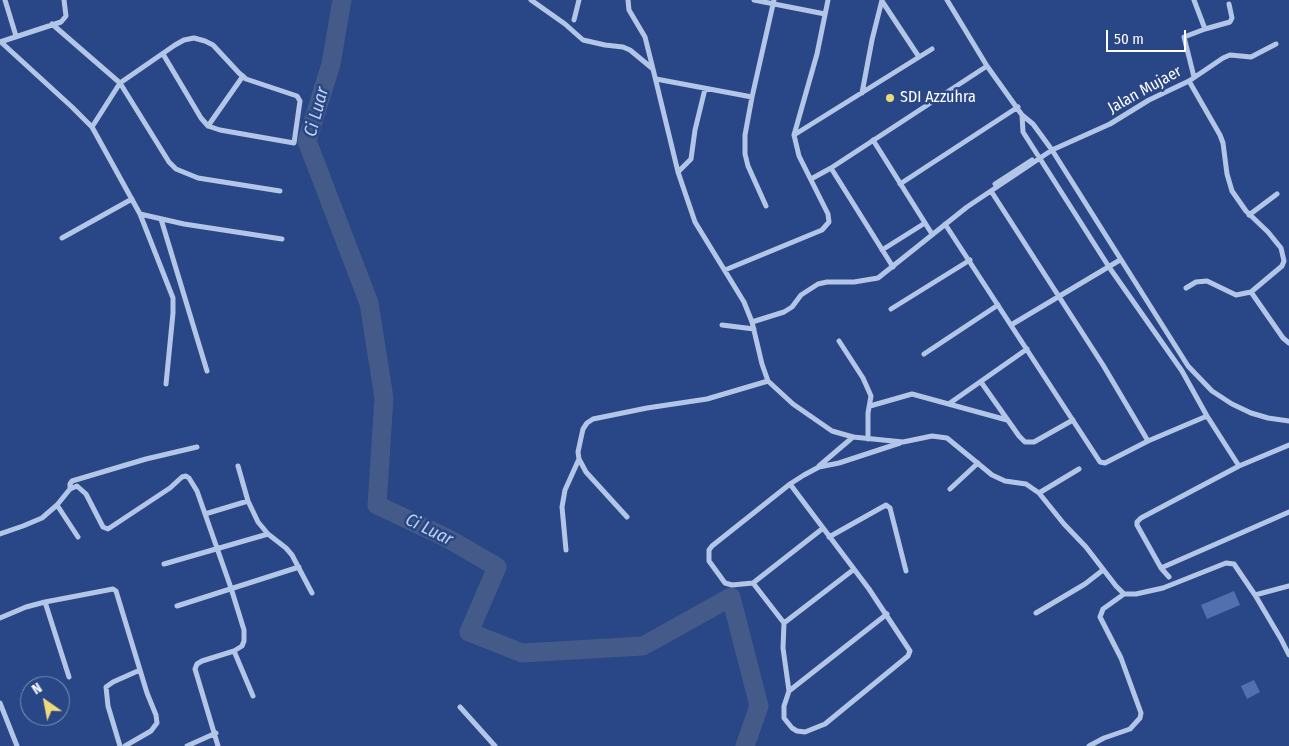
<!DOCTYPE html>
<style>
body{margin:0}
#map{position:relative;width:1289px;height:746px;overflow:hidden;background:#294786;font-family:"Fira Sans Condensed",sans-serif}
canvas{display:block}
.north{position:absolute;left:20px;top:676px;width:50px;height:50px;box-sizing:border-box;background:#294786;border:1px solid #7f91b6;border-radius:50%;rotate:327deg;font-size:14px;font-weight:700;line-height:20px;text-align:center;color:#fff}
.north::after{content:'';display:block;margin:auto;width:18px;height:22px;background:#efda7b;clip-path:polygon(50% 0,100% 100%,50% 72%,0 100%)}
.scale{position:absolute;left:1106px;top:30px;width:80px;height:22px;box-sizing:border-box;border:2px solid #fff;border-top:0;padding-left:6px;font-size:15px;line-height:18px;white-space:nowrap;color:#fff;-webkit-text-stroke:4px #294786;paint-order:stroke}
</style>
<div id="map">
<canvas width="1289" height="746"></canvas>
<div class="north">N</div>
<div class="scale">50 m</div>
</div>
<script>
const ctx = document.querySelector('canvas').getContext('2d');
ctx.lineJoin = 'round';
const poly = rows => new Path2D(rows.map(r => 'M' + r).join(''));
function strokePath(path, color, width, dash) { ctx.strokeStyle = color; ctx.lineWidth = width; ctx.lineCap = dash ? 'butt' : 'round'; ctx.setLineDash(dash || []); ctx.stroke(path); }
function paint(path, color) { ctx.fillStyle = color; ctx.fill(path, 'evenodd'); }
function write(font, color, halo, rows, align = 'center') {
  ctx.font = font + ' "Fira Sans Condensed",sans-serif'; ctx.lineWidth = 5; ctx.setLineDash([]); ctx.textBaseline = 'middle'; ctx.strokeStyle = halo; ctx.fillStyle = color; for (const [text, x, y, turn = 0] of rows) {
    ctx.save(); ctx.translate(x, y); ctx.rotate((+turn || 0) * Math.PI / 180); ctx.textAlign = isNaN(turn) ? turn : align; if (halo) ctx.strokeText(text, 0, 0); ctx.fillText(text, 0, 0); ctx.restore();
  }
}
strokePath(poly([
 [342,0,331,64,307,141,369,303,384,398,377,505,447,538,497,567,469,632,522,653,643,646,731,597,759,706,745,746]
]), '#445a88', 19);
paint(poly([
 [1234,591,1240,605,1207,619,1201,605],
 [1254,680,1260,692,1247,699,1241,686]
]), '#5270ad');
strokePath(poly([
 [5,0,16,36],
 [531,0,565,24,583,40,605,45,623,47,630,50,653,69,678,172,695,222,744,302,752,322,762,364,768,381,793,404,832,431,853,437,903,442,932,436,947,438,992,475,1005,481,1026,484,1039,493,1064,524,1086,547,1116,586,1124,594,1136,594,1163,588,1226,563,1234,564,1255,595,1281,639,1289,655],
 [628,0,629,10,645,37,653,69],
 [754,0,825,14],
 [947,0,987,66,1022,115,1033,124,1052,150,1188,366,1212,391,1232,404,1251,413,1268,418,1289,421],
 [882,1,919,57],
 [574,20,579,0],
 [52,24,120,83,169,162,176,169,198,178,280,191],
 [1205,29,1230,22,1232,18,1229,4],
 [0,42,61,22,66,16,64,0],
 [1,42,72,107,92,127,140,214,173,298,173,313,166,384],
 [1194,77,1184,37,1205,29,1194,0],
 [656,79,752,97],
 [862,93,872,40,882,0],
 [1022,115,1023,132,1109,267,1182,371,1207,416,1239,466],
 [208,126,243,76],
 [92,127,120,83,175,45,184,40,194,38,205,41,213,45,239,73,246,79,297,96,300,101,294,143,220,130,208,126,201,118,163,54],
 [794,135,932,49],
 [873,140,932,234],
 [831,168,893,267],
 [678,172,691,159,695,130,705,89],
 [811,179,831,168,987,66],
 [900,184,1018,107],
 [995,184,1032,160],
 [991,191,1103,365,1148,441],
 [766,206,748,166,745,154,745,135,752,97,774,0],
 [140,214,184,224,282,239],
 [1249,215,1277,194],
 [161,219,207,371],
 [945,224,1100,462,1105,463,1148,441,1207,416],
 [62,238,132,199],
 [882,250,925,223],
 [725,270,822,230,829,222,828,214,799,156,794,135,817,54,828,0],
 [1186,288,1196,282,1207,281,1236,295,1251,292,1282,266,1284,261,1281,248,1268,232,1246,211,1232,191,1227,174,1223,143,1220,135,1189,81],
 [1251,292,1283,338,1289,343],
 [891,309,970,260],
 [752,322,784,312,792,307,801,295,818,284,827,282,854,282,878,278,967,207,1052,150,1110,124,1149,100,1189,81,1223,58,1230,55,1251,57,1276,44],
 [722,325,754,329],
 [1011,325,1120,260],
 [839,341,863,378,871,396,868,413,868,439],
 [924,354,998,305],
 [981,382,1019,436,1025,442,1034,442,1073,420],
 [950,403,1027,349],
 [870,406,912,394,1007,420],
 [238,466,248,501,258,522,268,534,286,548,292,555,312,593],
 [819,466,853,437],
 [790,484,869,589,910,651,908,656,825,724,805,732,797,731,792,728,784,718,784,706,789,691,783,648,784,623,753,583,732,585,725,583,709,561,709,550,712,546,790,484,804,475,819,467,839,463,900,443],
 [70,489,70,484,72,481,146,459,197,447],
 [950,489,978,463],
 [1039,493,1079,469],
 [57,505,78,537],
 [205,514,248,501],
 [627,517,586,472,579,459,578,452,581,438,583,429,587,423,593,419,647,408,707,399,768,381],
 [0,534,23,526,42,518,57,505,70,489,77,486,86,494,103,527,108,529,170,488,182,477,186,476,189,478,197,491,231,588,244,630,244,641,242,646,234,651,202,661,197,664,195,669,218,746],
 [829,537,886,505,890,508,906,571],
 [566,550,562,507,565,490,579,459],
 [164,564,268,534],
 [1161,568,1289,512],
 [1169,577,1161,568,1137,525,1137,522,1141,518,1239,466,1289,445],
 [753,583,822,529],
 [1255,595,1289,586],
 [45,602,69,677],
 [177,606,299,567],
 [1036,613,1085,584,1103,570],
 [0,618,26,607,45,602,113,589,116,591,147,693,156,715,157,723,151,731,125,746],
 [784,623,853,570],
 [234,651,253,696],
 [789,691,887,614],
 [0,703,17,746],
 [460,707,495,746],
 [120,746,108,706,106,687,113,682,140,670],
 [187,746,216,733],
 [1089,746,1104,738,1130,729,1140,718,1141,713,1121,658,1100,617,1103,609,1124,594]
]), '#b4c6e7', 5);
for (const [x, y, r, color] of [
 [890,98,5,"#efda7b"]
]) { const dot = new Path2D(); dot.arc(x, y, r, 0, 2 * Math.PI); ctx.fillStyle = color; ctx.fill(dot); strokePath(dot, '#294786', 2); }
write('16px', '#fff', '#294786', [
 ["Jalan Mujaer",1145,90,-29]
]);
write('16px', '#fff', '#294786', [
 ["SDI Azzuhra",900,98]
], 'left');
write('italic 18px', '#c0d0ef', '#294786', [
 ["Ci Luar",317,112,-75],
 ["Ci Luar",429,530,26]
]);
</script>
